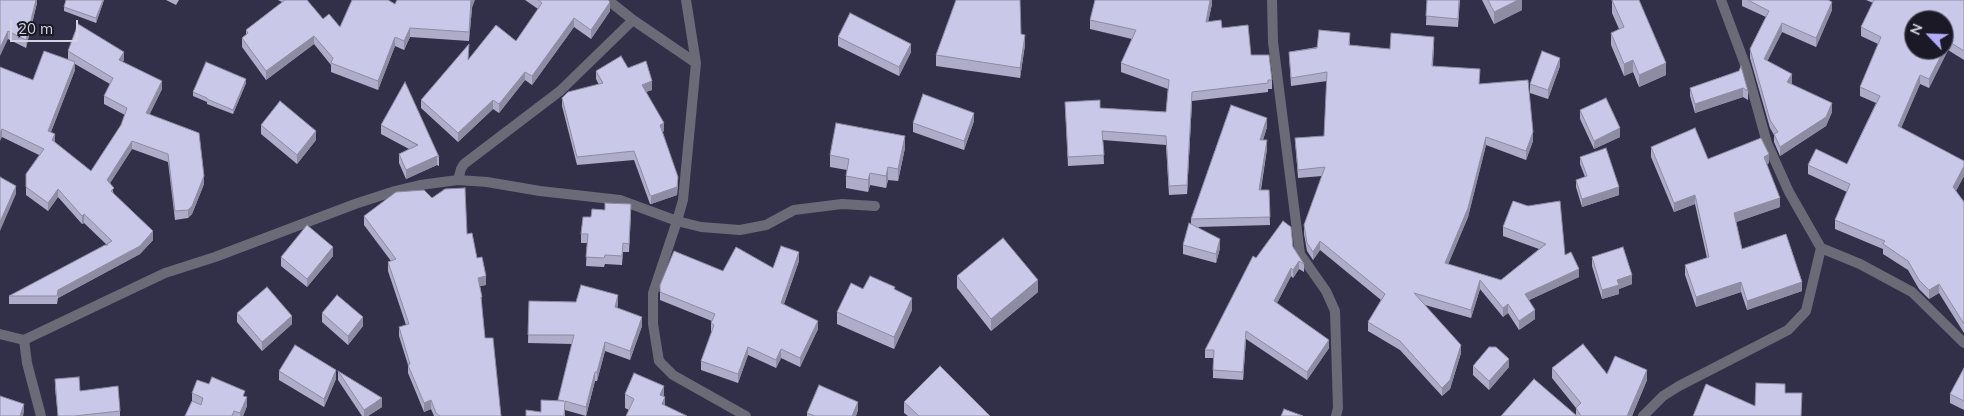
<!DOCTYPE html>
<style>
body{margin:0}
#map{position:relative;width:1964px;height:416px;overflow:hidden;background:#322f49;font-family:Mulish,sans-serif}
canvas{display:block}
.north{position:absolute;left:1904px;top:10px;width:50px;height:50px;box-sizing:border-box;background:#1a1925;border:1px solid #646371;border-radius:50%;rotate:294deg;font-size:14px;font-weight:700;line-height:20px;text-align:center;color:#d3d2e3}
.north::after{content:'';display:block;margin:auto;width:18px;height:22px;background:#b4acf9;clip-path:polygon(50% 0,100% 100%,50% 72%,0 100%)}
.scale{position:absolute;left:10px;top:20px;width:68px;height:22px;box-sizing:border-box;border:2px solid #d3d2e3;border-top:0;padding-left:6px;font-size:15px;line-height:18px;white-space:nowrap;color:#d3d2e3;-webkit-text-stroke:4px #1a1925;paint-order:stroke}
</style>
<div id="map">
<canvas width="1964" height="416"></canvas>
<div class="north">N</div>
<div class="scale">20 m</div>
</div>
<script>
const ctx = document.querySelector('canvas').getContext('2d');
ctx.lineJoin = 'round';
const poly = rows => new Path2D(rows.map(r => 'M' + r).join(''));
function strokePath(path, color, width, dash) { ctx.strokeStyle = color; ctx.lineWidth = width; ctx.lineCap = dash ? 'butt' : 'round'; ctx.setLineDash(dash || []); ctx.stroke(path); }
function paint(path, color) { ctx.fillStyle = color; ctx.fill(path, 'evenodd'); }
strokePath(poly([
 [608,0,633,20,696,63],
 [686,0,696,63,683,200,677,221,701,227,740,230,766,225,794,210,842,204,875,206],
 [1272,0,1273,42,1300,254,1326,291,1335,311,1338,408,1336,416],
 [1721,0,1746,67,1767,143,1789,192,1821,248,1860,264,1912,292,1964,343],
 [458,180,461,169,464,164,560,91,633,20],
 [0,334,24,340,165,273,215,257,355,204,395,191,420,185,458,180,487,182,540,191,620,200,677,221,653,293,653,324,659,361,673,375,746,416],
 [24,340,27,363,41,416],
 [1643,416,1663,396,1679,386,1788,330,1806,311,1821,248]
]), '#6b6a77', 10);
paint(poly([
 [0,0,37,0,37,3,26,48,8,39],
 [66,0,104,0,96,23,64,11,64,7],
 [166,0,179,0,176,5],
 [278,0,307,0,323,19,340,27,395,4,472,8,469,41,410,37,404,50,395,46,378,90,331,72,331,65,314,44,266,80,242,47,242,38,246,35,246,30,282,2],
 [525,0,608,0,610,11,591,39,574,27,532,85,525,80,499,113,493,109,458,142,421,108,421,100,468,59,516,41,538,9],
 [1212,0,1212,4,1208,22,1222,28,1251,55,1272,80,1272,89,1268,89,1268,92,1192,101,1187,194,1169,195,1166,145,1103,140,1104,164,1068,166,1065,102,1100,108,1166,112,1168,89,1121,72,1121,63,1132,39,1090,29,1090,20],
 [1427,0,1460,0,1458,27,1426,25],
 [1482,0,1522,0,1522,10,1494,24],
 [1612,0,1666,75,1639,87,1633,72,1624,76,1611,45,1611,33,1619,29,1612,13],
 [1742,0,1828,0,1832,10,1816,47,1782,32,1767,61,1792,83,1791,84,1832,112,1826,126,1780,156,1774,142,1774,135,1770,128,1750,58,1750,49,1766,17,1742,6],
 [1866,0,1964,0,1964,60,1948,50,1929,88,1920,84,1901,128,1964,161,1964,176,1956,191,1964,202,1964,333,1939,293,1929,299,1919,289,1908,270,1883,254,1883,249,1835,229,1835,220,1847,192,1808,174,1808,165,1847,164,1876,103,1860,96,1860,87,1878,44,1861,36,1861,27,1873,3],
 [1021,34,1025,45,1020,78,936,66,936,55],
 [838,37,911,52,899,76,838,46],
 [1350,41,1350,45,1390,49,1434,45,1433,66,1480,84,1533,141,1526,160,1486,145,1468,217,1448,264,1501,280,1539,249,1503,236,1503,227,1513,201,1565,255,1579,277,1529,300,1535,319,1519,330,1508,313,1503,317,1480,289,1471,318,1425,305,1461,353,1450,389,1442,396,1400,350,1368,331,1368,322,1381,300,1320,250,1313,260,1307,251,1304,234,1304,225,1322,176,1298,178,1295,138,1324,136,1327,81,1291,86,1289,52],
 [68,51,124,60,122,62,162,89,149,115,204,184,192,214,188,218,175,220,168,162,132,149,110,183,114,194,153,240,140,254,58,298,57,304,9,304,9,296,107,245,84,223,82,224,58,197,48,211,26,195,26,174,39,155,2,137,0,67,33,80,68,59],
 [75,64,110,84,104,96,104,104,125,115,121,125,91,171,55,142,51,132,75,70],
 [1560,66,1548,99,1530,93,1530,84],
 [628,68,652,90,646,92,664,131,662,132,678,185,677,195,651,204,650,204,634,160,577,165,562,106,562,98,599,85,596,79,596,71],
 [1739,71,1748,91,1748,100,1743,97,1695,113,1690,96,1690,88],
 [246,83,233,114,207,104,207,102,193,96,193,92],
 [1580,110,1620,137,1594,149,1580,119],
 [974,121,964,150,913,132,913,123],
 [261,125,316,140,297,164,261,134],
 [381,125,439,157,439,166,437,165,406,179,399,163,399,154,409,149,381,134],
 [1267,127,1263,140,1267,149,1261,190,1269,190,1270,225,1198,227,1220,248,1216,263,1183,254,1183,245,1191,224,1191,219],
 [1651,147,1708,159,1769,163,1767,164,1780,207,1736,222,1742,249,1802,291,1747,310,1741,292,1696,307,1685,275,1685,265,1707,258,1695,204,1674,212,1651,157],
 [905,148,898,181,888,180,886,188,870,185,868,192,846,188,846,176,847,170,830,167,830,155],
 [1580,157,1619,195,1582,207,1576,187,1576,180,1585,177,1580,164],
 [631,213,629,252,623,252,622,265,605,264,604,267,586,266,587,243,581,243,581,234,591,217],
 [364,216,467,234,486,285,480,286,482,305,481,306,485,338,501,416,434,416,431,409,424,412,408,373,408,365,399,336,399,327,406,325,388,271,388,262,391,261,364,225],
 [1293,247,1304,264,1304,272,1299,269,1293,278,1291,276,1277,303,1329,348,1307,380,1246,339,1243,380,1213,378,1213,358,1205,358,1205,350],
 [333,256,307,287,281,266,281,257],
 [1592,257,1632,284,1619,289,1619,294,1602,299,1592,266],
 [799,261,784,304,818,329,800,367,781,358,776,368,748,355,738,383,701,370,701,361,712,332,711,331,711,323,712,321,660,300,660,285,723,271,773,268],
 [957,276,1038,292,991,331,957,288],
 [863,289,895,290,912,310,894,349,837,324,837,312],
 [529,301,576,302,618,304,617,308,642,326,630,360,605,351,597,381,595,381,586,416,565,410,565,416,526,416,541,412,558,401,572,344,528,343],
 [237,313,292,324,262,351,237,322],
 [322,313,363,326,348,345,322,322],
 [1473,366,1509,367,1489,390,1473,375],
 [1552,368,1607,374,1647,380,1632,416,1501,416,1576,415,1576,408,1552,378],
 [1964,368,1964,410,1950,403,1950,394],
 [279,371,336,379,324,407,279,380],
 [338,371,382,407,368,416,362,416,338,380],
 [55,379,120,411,120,416,58,416,55,388],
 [664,386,629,410,625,408,625,394],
 [192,393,245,397,247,406,243,416,185,416,192,401],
 [904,402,990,416,908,416,904,413],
 [858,410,856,416,807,416,807,413]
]), '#aeacc8');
paint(poly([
 [36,0,37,0,37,3,26,48,26,40],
 [103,0,104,0,96,23,96,18],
 [471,0,475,0,472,8,469,41],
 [1210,0,1212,0,1212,4,1206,31,1206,22],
 [1518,0,1522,0,1522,10,1494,24,1494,12],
 [610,2,610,11,591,39,591,30],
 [1832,2,1832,10,1816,47,1816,38],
 [574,18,574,27,532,85,532,76],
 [1782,23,1782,32,1764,68,1764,59],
 [410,28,410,37,404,50,404,41],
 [8,31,8,39,0,56,0,48],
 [1025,35,1025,45,1020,78,1020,68],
 [314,36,314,44,266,80,266,71],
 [395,37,395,46,378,90,378,81],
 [1948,41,1948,50,1929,88,1929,79],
 [911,44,911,52,899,76,899,67],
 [124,52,124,60,119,68,119,60],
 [1560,58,1560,66,1548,99,1548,90],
 [1633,60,1633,72,1624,76,1624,64],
 [75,62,75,70,48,139,48,131],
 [1666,63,1666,75,1639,87,1639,75],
 [525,72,525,80,499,113,499,104],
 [1792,74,1792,83,1787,91,1787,82],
 [1920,75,1920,84,1898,135,1898,126],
 [246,79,246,83,233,114,233,110],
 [162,81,162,89,146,122,146,113],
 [652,81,652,90,642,93,642,85],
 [1743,88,1743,97,1695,113,1695,104],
 [1192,92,1192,101,1187,194,1187,185],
 [493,100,493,109,458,142,458,133],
 [1832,103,1832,112,1826,126,1780,156,1780,147],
 [974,113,974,121,964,150,964,141],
 [1267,118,1267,127,1260,149,1260,140],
 [664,123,664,131,660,134,660,125],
 [1620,128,1620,137,1594,149,1594,141],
 [2,129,2,137,0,141,0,133],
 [316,131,316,140,297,164,297,155],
 [1533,132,1533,141,1526,160,1526,151],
 [55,134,55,142,52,140],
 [905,136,905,148,898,181,898,169],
 [1486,137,1486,145,1468,217,1445,272,1445,263],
 [1267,140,1267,149,1259,199,1259,190],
 [132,141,132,149,107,188,107,180],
 [1769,154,1769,163,1764,166,1764,157],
 [437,156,437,165,406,179,406,170],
 [1964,166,1964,176,1953,196,1953,187],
 [888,167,888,180,886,188,886,176],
 [870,173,870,185,868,192,868,180],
 [204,176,204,184,192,214,188,218,188,210],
 [678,177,677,195,651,204,651,196],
 [16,186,16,194,0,231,0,222],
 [1619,187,1619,195,1582,207,1582,199],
 [58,189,58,197,48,211,48,203],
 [1695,195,1695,204,1674,212,1674,203],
 [1780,198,1780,207,1734,223,1734,213],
 [84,214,84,223,82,224,82,216],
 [153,231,153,240,140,254,58,298,58,290],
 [1220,239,1220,248,1216,263,1216,254],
 [1320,241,1320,250,1313,260,1313,252],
 [333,247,333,256,307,287,307,279],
 [799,252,799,261,781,312,781,303],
 [1299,261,1299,269,1293,278,1293,270],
 [1291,268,1291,276,1274,309,1274,301],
 [1579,269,1579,277,1525,302,1525,294],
 [1632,275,1632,284,1619,289,1619,294,1602,299,1602,290,1617,280],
 [486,276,486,285,478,286,478,278],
 [1038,280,1038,292,991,331,991,319],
 [1480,280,1480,289,1471,318,1471,310],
 [1741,282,1741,292,1696,307,1696,297],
 [1802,282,1802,291,1747,310,1747,301],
 [1939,284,1939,293,1929,299,1929,290],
 [618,295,618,304,615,316,615,307],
 [912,298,912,310,894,349,894,337],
 [1508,304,1508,313,1503,317,1503,308],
 [1535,310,1535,319,1519,330,1519,321],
 [292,316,292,324,262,351,262,342],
 [363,317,363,326,348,345,348,336],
 [642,317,642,326,630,360,630,351],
 [818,321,818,329,800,367,800,358],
 [1246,331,1246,339,1243,380,1243,372],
 [1329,340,1329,348,1307,380,1307,372],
 [605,342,605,351,597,381,597,372],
 [1461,345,1461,353,1450,389,1442,396,1442,388],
 [748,347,748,355,738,383,738,374],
 [781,349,781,358,776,368,776,360],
 [1509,359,1509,367,1489,390,1489,381],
 [336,370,336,379,324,407,324,399],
 [1647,370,1647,380,1632,416,1627,416],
 [595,372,595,381,586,416,586,407],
 [664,386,664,399,660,395],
 [247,397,247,406,243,416,240,416,240,413],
 [665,397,665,410,662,404],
 [382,398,382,407,368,416,364,416,364,410],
 [431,400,431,409,424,412,424,403],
 [858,402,858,410,856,416,852,416],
 [24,404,24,412,23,416,20,416]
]), '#8d8ca2');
const building = poly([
 [0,0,36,0,26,40,8,31,0,48,0,0],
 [66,0,103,0,96,18,64,7,66,0],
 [285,0,307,0,323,19,329,14,340,27,352,0,388,0,395,4,397,0,471,0,469,32,410,28,404,41,395,37,378,81,331,63,333,58,314,36,266,71,242,38,248,33,246,30,285,0],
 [538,0,608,0,610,2,591,30,574,18,532,76,525,72,499,104,493,100,458,133,421,100,469,44,468,60,496,25,516,41,542,3,538,0],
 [956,0,1020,0,1021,34,1025,35,1020,68,936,55,956,0],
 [1095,0,1210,0,1206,22,1221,20,1222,28,1248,25,1251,55,1269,55,1272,80,1268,80,1268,83,1192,92,1187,185,1169,186,1166,136,1102,131,1104,155,1068,157,1065,102,1100,100,1100,108,1166,112,1169,80,1121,63,1136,30,1090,20,1095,0],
 [1427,0,1459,0,1458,19,1426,16,1427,0],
 [1488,0,1518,0,1494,12,1488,0],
 [1612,0,1639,0,1666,63,1639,75,1633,60,1624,64,1611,33,1624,27,1612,0],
 [1748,0,1828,0,1832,2,1816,38,1782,23,1764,59,1792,74,1787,82,1832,103,1826,117,1780,147,1774,134,1778,132,1770,120,1750,49,1769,11,1748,0],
 [1874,0,1964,0,1964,51,1948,41,1944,50,1944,20,1914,20,1914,50,1944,50,1929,79,1920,75,1898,126,1964,161,1964,166,1953,187,1964,202,1964,324,1939,284,1929,290,1919,280,1908,261,1883,244,1885,241,1835,220,1850,184,1808,165,1816,149,1847,164,1880,96,1860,87,1881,37,1861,27,1874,0],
 [850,13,911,44,899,67,838,37,850,13],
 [78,24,124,52,119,60,162,81,146,113,199,133,204,176,192,206,188,210,175,211,168,154,132,141,107,180,114,188,111,191,153,231,140,246,58,290,57,296,9,296,105,245,108,245,107,244,112,241,84,214,82,216,58,189,48,203,26,187,26,174,44,149,2,129,0,133,0,67,33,80,44,51,75,62,48,131,55,134,52,140,91,171,121,125,127,108,104,96,113,78,68,51,78,24],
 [1319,30,1350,33,1349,45,1390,49,1391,33,1434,37,1432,66,1480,69,1479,84,1528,80,1533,132,1526,151,1486,137,1468,208,1445,263,1501,280,1546,244,1503,227,1513,201,1528,206,1560,201,1565,255,1571,252,1579,269,1525,294,1535,310,1519,321,1508,304,1503,308,1480,280,1471,310,1414,293,1461,345,1450,380,1442,388,1400,341,1368,322,1385,294,1320,241,1313,252,1307,243,1304,225,1325,167,1298,170,1295,138,1324,136,1327,72,1291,78,1289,52,1317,48,1319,30],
 [1542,51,1560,58,1548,90,1530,84,1542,51],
 [621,56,628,68,646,61,652,81,642,85,664,123,660,125,678,177,677,187,651,196,650,195,634,151,577,157,562,98,568,92,603,83,596,71,621,56],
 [206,62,246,79,233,110,207,99,207,98,193,92,206,62],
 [1741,66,1748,91,1743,88,1695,104,1690,88,1739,71,1741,66],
 [405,82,439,157,437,156,406,170,399,154,418,145,381,125,405,82],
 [923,94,974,113,964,141,913,123,923,94],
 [1606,98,1620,128,1594,141,1580,110,1606,98],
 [280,101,316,131,297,155,261,125,280,101],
 [1231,105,1267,118,1260,140,1267,140,1259,190,1269,190,1270,217,1191,219,1231,105],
 [836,123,905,136,898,169,888,167,886,176,870,173,868,180,846,176,849,159,830,155,836,123],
 [1695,128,1708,159,1761,138,1769,154,1764,157,1780,198,1734,213,1742,249,1786,234,1802,282,1747,301,1741,282,1696,297,1685,265,1709,257,1695,195,1674,203,1651,147,1695,128],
 [1606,148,1619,187,1582,199,1576,180,1587,176,1580,157,1606,148],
 [0,177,16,186,0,222,0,177],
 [465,188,467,234,472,233,477,258,482,257,486,276,478,278,482,297,481,297,485,338,493,338,501,416,440,416,436,413,431,400,424,403,408,365,410,364,399,327,409,324,388,262,396,259,364,216,396,192,424,190,432,198,445,189,465,188],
 [605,203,631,204,629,244,623,243,622,256,605,255,604,258,586,257,588,234,581,234,583,217,591,217,592,209,605,210,605,203],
 [1283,221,1291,227,1293,247,1304,264,1299,261,1293,270,1291,268,1274,301,1329,340,1307,372,1246,331,1243,372,1213,370,1214,350,1205,350,1253,256,1256,258,1283,221],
 [1189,223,1220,239,1216,254,1183,245,1189,223],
 [307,225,333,247,307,279,281,257,307,225],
 [1003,238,1038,280,991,319,957,276,1003,238],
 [781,246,799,252,781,303,818,321,800,358,781,349,776,360,748,347,738,374,701,361,714,325,711,323,715,314,660,292,660,285,674,251,723,271,736,247,773,268,781,246],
 [1623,247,1632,275,1617,280,1619,285,1602,290,1592,257,1623,247],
 [870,276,895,287,894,289,912,298,894,337,837,312,851,283,863,289,870,276],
 [581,285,618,295,615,307,642,317,630,351,605,342,597,372,595,372,586,407,565,401,564,416,526,416,526,410,541,412,541,400,564,401,558,400,574,335,528,335,529,301,576,302,581,285],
 [267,287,292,316,262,342,237,313,267,287],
 [337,295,363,317,348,336,322,313,337,295],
 [1583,344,1607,374,1615,356,1647,370,1627,416,1581,416,1576,408,1581,403,1552,368,1583,344],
 [295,345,336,370,324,399,279,371,295,345],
 [1489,347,1496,347,1509,359,1489,381,1473,366,1489,347],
 [940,366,990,416,919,416,904,402,940,366],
 [1964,368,1964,401,1950,394,1964,368],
 [338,371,382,398,364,410,338,371],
 [634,373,664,386,660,395,665,397,662,404,687,416,626,416,634,399,625,394,634,373],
 [79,377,80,391,118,386,120,411,74,416,58,416,55,379,79,377],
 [212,377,245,391,243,396,247,397,240,413,234,411,232,416,185,416,192,401,201,405,203,398,192,393,197,380,209,384,212,377],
 [1534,379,1577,416,1501,416,1534,379],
 [1756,383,1785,384,1785,393,1802,393,1801,416,1693,416,1706,384,1755,406,1756,383],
 [819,385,858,402,852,416,815,416,807,413,819,385],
 [0,396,24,404,20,416,0,416,0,396],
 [1284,409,1303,416,1281,416,1284,409]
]);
paint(building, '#cac8e8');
strokePath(building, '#8d8ca2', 1);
</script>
